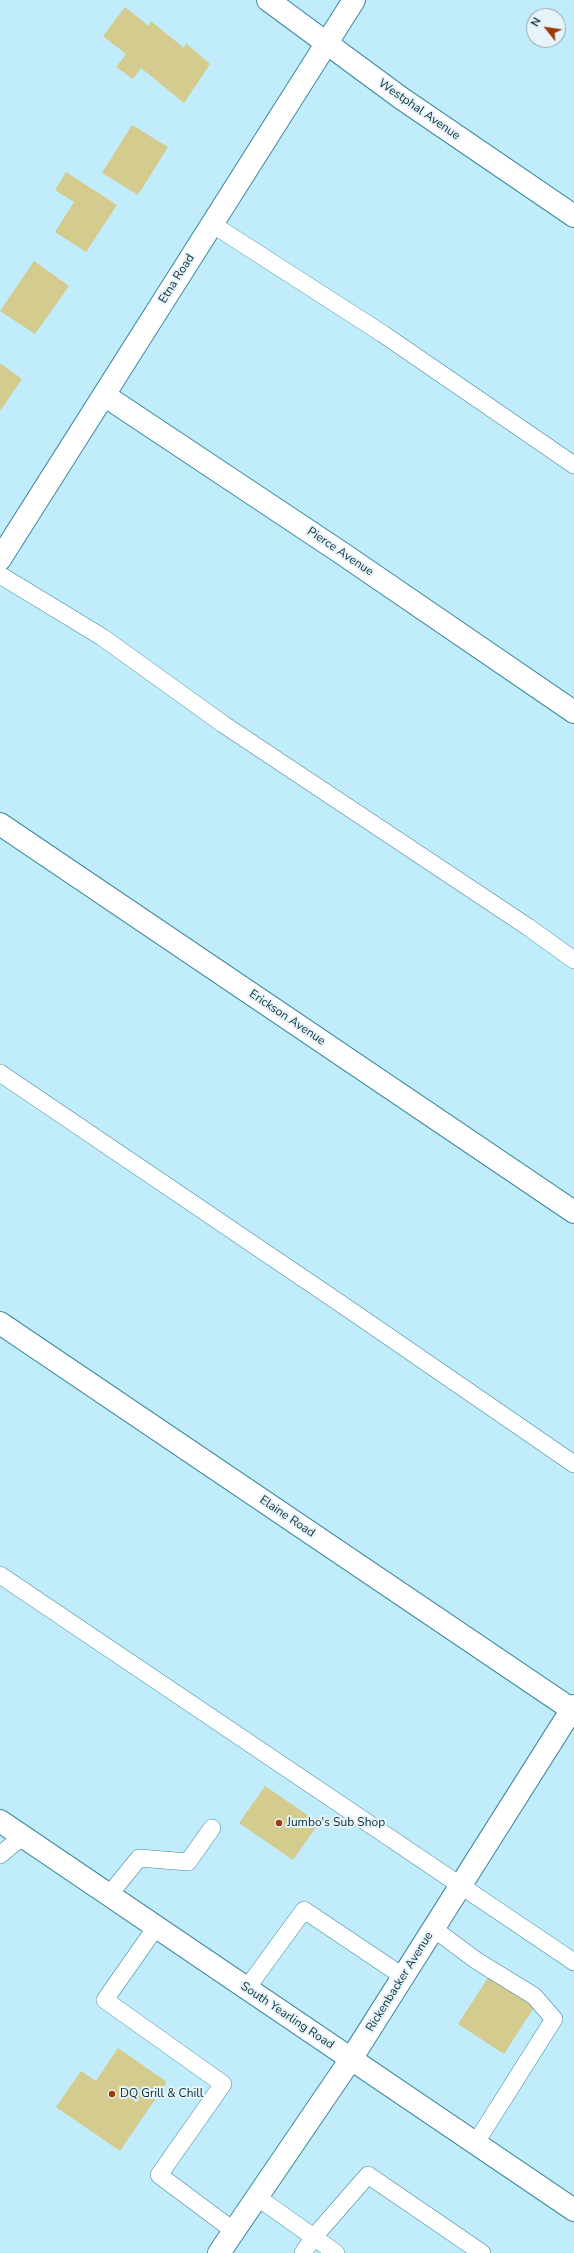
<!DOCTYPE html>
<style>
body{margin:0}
#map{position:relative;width:574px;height:2253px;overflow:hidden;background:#c1ecfb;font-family:"Nunito Sans",sans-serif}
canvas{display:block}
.north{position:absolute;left:526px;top:8px;width:40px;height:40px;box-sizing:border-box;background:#e6f4f9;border:1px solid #90a5ab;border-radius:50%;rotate:300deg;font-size:11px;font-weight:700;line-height:16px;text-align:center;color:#0e2e37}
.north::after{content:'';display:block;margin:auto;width:14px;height:18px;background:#9e3906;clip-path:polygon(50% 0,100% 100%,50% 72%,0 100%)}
</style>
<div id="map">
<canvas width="574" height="2253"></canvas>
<div class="north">N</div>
</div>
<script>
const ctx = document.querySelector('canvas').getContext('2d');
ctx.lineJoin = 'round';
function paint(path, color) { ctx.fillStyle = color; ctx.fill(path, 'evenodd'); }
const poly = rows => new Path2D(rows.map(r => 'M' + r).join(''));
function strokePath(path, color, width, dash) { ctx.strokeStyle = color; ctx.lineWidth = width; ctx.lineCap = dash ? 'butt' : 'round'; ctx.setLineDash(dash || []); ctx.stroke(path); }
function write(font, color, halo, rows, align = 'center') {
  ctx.font = font + ' "Nunito Sans",sans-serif'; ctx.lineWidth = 4; ctx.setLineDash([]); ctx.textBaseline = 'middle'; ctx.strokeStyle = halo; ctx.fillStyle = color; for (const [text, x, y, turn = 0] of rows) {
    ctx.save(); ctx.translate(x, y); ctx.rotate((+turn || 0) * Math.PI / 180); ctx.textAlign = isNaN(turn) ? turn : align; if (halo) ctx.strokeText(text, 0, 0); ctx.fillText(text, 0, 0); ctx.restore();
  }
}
paint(poly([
 [125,7,149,26,151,21,184,48,186,43,210,64,184,103,141,68,133,79,116,67,126,54,103,36],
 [132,125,168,147,138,195,102,173],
 [66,172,117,205,86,252,55,232,74,202,55,190],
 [34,261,69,286,35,334,0,311],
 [0,363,22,379,0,411],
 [265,1786,319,1823,293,1860,239,1823],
 [489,1976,535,2006,504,2054,458,2024],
 [118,2048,167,2082,120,2151,56,2107,81,2071,96,2081]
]), '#d4cb8e');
const lane = poly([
 [212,224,383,334,574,465],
 [0,575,102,637,223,724,528,927,574,960],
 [0,1073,350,1310,574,1464],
 [0,1575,574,1962],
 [0,1855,23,1836],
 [109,1895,139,1858,188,1862,212,1828],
 [156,1927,105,2000,223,2084,159,2175,234,2231],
 [434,1929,477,1961,534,1996,554,2019,475,2144],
 [247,1988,304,1910,404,1977],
 [257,2197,336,2253],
 [303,2253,313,2238,368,2175,482,2253]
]);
const street = poly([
 [268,0,401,98,574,216],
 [104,395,343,554,574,712],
 [0,824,574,1212],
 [0,1323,574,1711],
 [219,2253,351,2059,574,1706]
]);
const secondary = poly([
 [0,559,354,0],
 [0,1821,574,2210]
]);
strokePath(lane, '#3d889f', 18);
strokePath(street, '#3d889f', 24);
strokePath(secondary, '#3d889f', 24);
strokePath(lane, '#fff', 17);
strokePath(street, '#fff', 22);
strokePath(secondary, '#fff', 22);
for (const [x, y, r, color] of [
 [279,1823,4,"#9e3906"],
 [112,2094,4,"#9e3906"]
]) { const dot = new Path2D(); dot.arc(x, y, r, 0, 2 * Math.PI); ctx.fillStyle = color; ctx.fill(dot); strokePath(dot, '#e6f4f9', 1.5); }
write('12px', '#0e2e37', '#e6f4f9', [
 ["Westphal Avenue",419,110,35],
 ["Etna Road",177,279,-58],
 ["Pierce Avenue",340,552,34],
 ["Erickson Avenue",287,1018,34],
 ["Elaine Road",287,1517,34],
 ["Rickenbacker Avenue",400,1982,-58],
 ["South Yearling Road",287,2016,34]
]);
write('12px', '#0e2e37', '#e6f4f9', [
 ["Jumbo's Sub Shop",287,1823],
 ["DQ Grill & Chill",120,2094]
], 'left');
</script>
